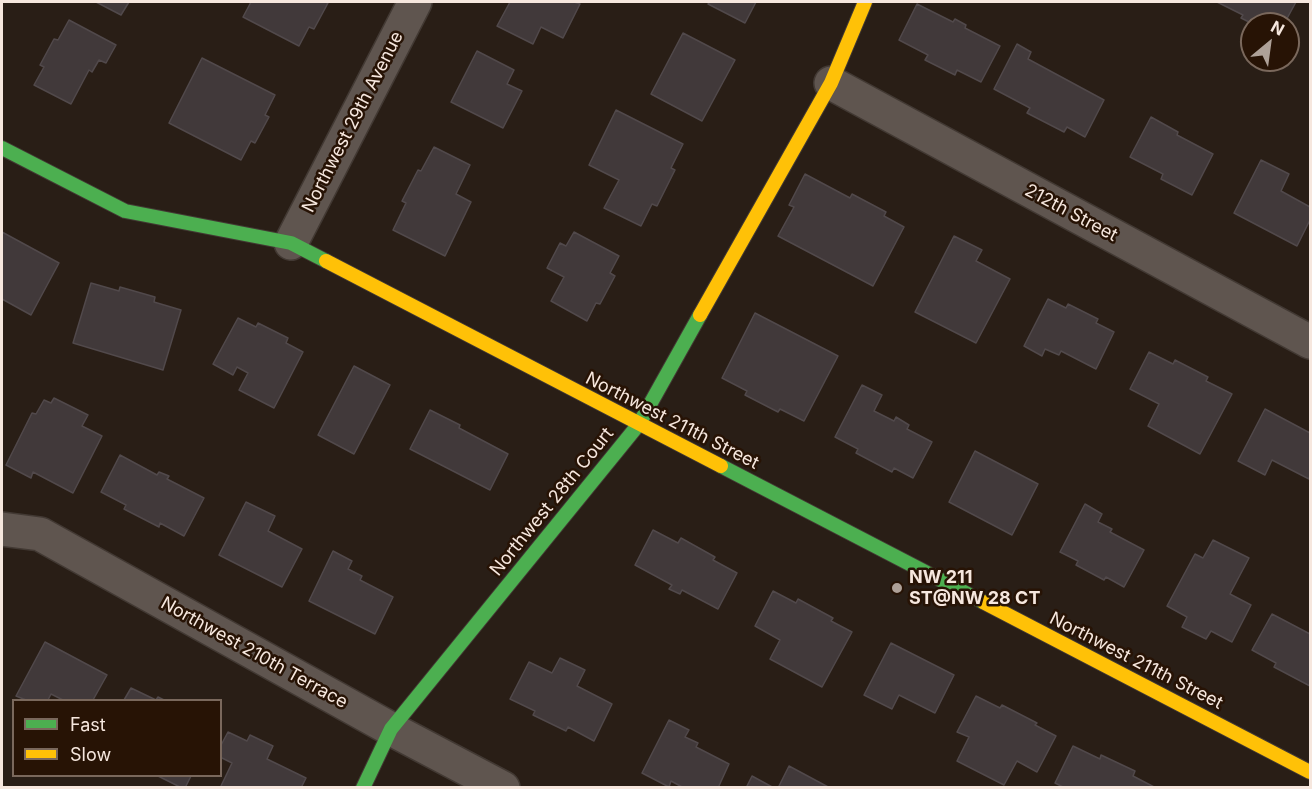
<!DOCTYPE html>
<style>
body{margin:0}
#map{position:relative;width:1312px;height:789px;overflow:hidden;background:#291e16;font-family:Inter,sans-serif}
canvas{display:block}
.frame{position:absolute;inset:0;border:3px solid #f6e7de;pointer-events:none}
.legend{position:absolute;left:12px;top:699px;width:210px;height:78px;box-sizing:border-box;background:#271305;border:2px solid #7a685c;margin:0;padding:8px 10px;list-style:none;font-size:18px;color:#f6e7de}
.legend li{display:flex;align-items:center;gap:12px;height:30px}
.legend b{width:30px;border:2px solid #7a685c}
.north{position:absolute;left:1240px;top:12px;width:60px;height:60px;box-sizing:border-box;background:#271305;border:2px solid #7a685c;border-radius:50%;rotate:29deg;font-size:16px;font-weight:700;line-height:24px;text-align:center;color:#f6e7de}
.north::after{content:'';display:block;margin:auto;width:21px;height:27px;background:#aea198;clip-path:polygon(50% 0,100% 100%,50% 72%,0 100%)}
</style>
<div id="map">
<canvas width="1312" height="789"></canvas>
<div class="frame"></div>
<ul class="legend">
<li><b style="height:8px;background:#4caf50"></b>Fast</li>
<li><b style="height:8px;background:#ffc107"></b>Slow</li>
</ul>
<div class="north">N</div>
</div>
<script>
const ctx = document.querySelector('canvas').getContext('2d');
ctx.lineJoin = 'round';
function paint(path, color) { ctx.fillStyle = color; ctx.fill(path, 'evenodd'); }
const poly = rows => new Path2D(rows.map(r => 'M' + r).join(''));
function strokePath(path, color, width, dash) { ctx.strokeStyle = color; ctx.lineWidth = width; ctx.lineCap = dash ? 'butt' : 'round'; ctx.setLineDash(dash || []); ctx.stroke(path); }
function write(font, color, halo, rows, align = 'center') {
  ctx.font = font + ' Inter,sans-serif'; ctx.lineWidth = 5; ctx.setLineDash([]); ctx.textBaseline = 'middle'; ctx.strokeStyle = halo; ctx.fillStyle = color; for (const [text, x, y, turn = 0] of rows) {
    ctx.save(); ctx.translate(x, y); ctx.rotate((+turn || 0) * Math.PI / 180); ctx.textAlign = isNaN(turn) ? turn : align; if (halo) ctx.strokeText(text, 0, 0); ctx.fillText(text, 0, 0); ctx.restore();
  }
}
const building = poly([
 [96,2,129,2,121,15,96,2],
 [251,2,325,2,328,3,314,29,309,27,299,46,243,17,251,2],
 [510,2,574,2,580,4,563,38,541,27,533,44,497,26,510,2],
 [710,2,756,2,745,23,708,4,710,2],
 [1217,2,1296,2,1284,24,1261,24,1253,20,1251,23,1241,18,1243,15,1217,2],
 [917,4,953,22,955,19,966,25,965,28,1000,46,981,82,957,70,955,75,925,60,928,55,899,40,917,4],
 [69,20,116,45,106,63,99,60,92,72,89,70,71,104,34,85,44,67,40,65,54,39,58,40,69,20],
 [683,33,735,60,702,121,651,94,683,33],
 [1017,44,1031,52,1028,59,1104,100,1085,137,1067,127,1064,132,1027,113,1030,108,994,89,1017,44],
 [477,51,514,70,507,84,522,91,503,128,451,102,477,51],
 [202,58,275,95,265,115,269,117,255,143,251,141,241,160,169,123,202,58],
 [616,110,683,144,671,168,675,170,657,206,652,204,641,226,604,208,619,180,589,165,616,110],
 [1151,117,1178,132,1177,135,1213,154,1192,195,1161,179,1163,174,1130,157,1151,117],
 [434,147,470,165,456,194,471,202,445,256,393,230,406,203,402,201,418,170,421,171,434,147],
 [1261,160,1289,174,1281,191,1310,207,1310,220,1297,246,1234,213,1261,160],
 [805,174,850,198,852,194,886,212,884,216,904,227,873,286,778,236,794,207,789,205,805,174],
 [2,232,59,263,31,315,2,299,2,232],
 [574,232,619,256,610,273,615,276,600,304,596,303,587,321,551,301,564,277,547,268,560,243,566,246,574,232],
 [954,236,982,250,976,261,1010,279,976,343,915,312,954,236],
 [91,283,119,291,120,287,155,297,154,302,181,310,163,370,73,343,91,283],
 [1048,299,1066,308,1068,304,1098,319,1096,323,1114,332,1096,369,1061,351,1059,355,1045,349,1042,356,1024,346,1048,299],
 [755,313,838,356,804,421,780,409,778,412,745,395,747,391,722,378,755,313],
 [238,318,256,327,258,323,288,338,286,343,303,352,274,408,239,390,248,373,237,367,233,375,213,364,238,318],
 [1149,352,1173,364,1175,360,1208,377,1206,381,1232,394,1200,454,1148,426,1159,404,1130,389,1149,352],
 [354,366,390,385,354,454,318,435,354,366],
 [862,385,882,395,874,411,894,421,896,417,909,425,907,429,932,442,913,478,894,468,892,472,856,453,858,449,835,437,862,385],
 [54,398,88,415,82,426,102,436,73,493,33,472,31,478,6,465,32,413,36,414,44,400,51,403,54,398],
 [1265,409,1310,433,1310,475,1309,479,1272,460,1265,475,1238,461,1265,409],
 [430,410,460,425,459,428,508,454,490,490,410,449,430,410],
 [975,451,1038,484,1012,535,949,502,975,451],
 [120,455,157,475,159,472,169,476,167,479,204,498,184,536,160,523,159,527,124,509,126,505,101,492,120,455],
 [246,502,275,516,268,531,302,549,282,587,219,555,246,502],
 [1085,504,1102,514,1098,522,1112,529,1110,532,1144,550,1124,587,1106,577,1104,580,1076,565,1078,561,1060,552,1085,504],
 [653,530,678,543,681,538,715,557,713,560,737,573,718,609,682,590,680,594,669,589,672,585,635,565,653,530],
 [1213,540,1249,558,1230,594,1251,605,1232,642,1211,631,1206,639,1182,627,1187,617,1167,606,1195,554,1203,558,1213,540],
 [333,551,352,561,348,569,362,576,360,580,393,597,375,634,309,601,333,551],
 [773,591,796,603,798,599,833,618,831,621,852,632,822,687,770,659,780,640,755,626,773,591],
 [1272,614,1310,634,1310,686,1274,667,1276,663,1252,650,1272,614],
 [45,642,107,675,93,700,63,700,51,694,48,700,26,700,16,696,45,642],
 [891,643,954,675,935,713,899,695,892,709,864,695,891,643],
 [560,658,585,670,577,686,612,704,594,741,568,727,566,731,533,715,535,711,510,699,529,662,552,673,560,658],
 [131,688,156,700,158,697,164,700,124,700,131,688],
 [976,696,1000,708,1002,705,1037,723,1035,725,1056,736,1037,772,1017,761,1004,785,957,761,969,737,957,732,976,696],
 [669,720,689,730,685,737,698,743,696,747,729,764,718,788,684,788,671,781,669,787,642,773,669,720],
 [228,732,247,741,250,735,273,746,267,759,306,778,301,788,220,788,232,763,220,757,220,747,228,732],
 [1073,746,1100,759,1101,755,1135,771,1133,776,1156,788,1065,788,1055,783,1073,746],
 [789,766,830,788,778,788,789,766],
 [158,776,191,776,185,788,182,788,158,776],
 [752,776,774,788,746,788,752,776]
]);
paint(building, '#41393a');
strokePath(building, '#51494b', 1.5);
const street = poly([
 [831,83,1310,342],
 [291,243,415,2],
 [2,529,40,534,391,729,503,788]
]);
const fast = poly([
 [2,148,125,211,291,243,326,261],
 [721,466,983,602],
 [363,788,391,729,639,424,700,315]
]);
const slow = poly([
 [326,261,721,466],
 [700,315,831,83,865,2],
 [983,602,1310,772]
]);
strokePath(street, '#423933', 36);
strokePath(fast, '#423933', 16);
strokePath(slow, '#423933', 16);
strokePath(street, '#5f554f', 33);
strokePath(fast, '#4caf50', 14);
strokePath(slow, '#ffc107', 14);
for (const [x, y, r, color] of [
 [897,588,6,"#aea198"]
]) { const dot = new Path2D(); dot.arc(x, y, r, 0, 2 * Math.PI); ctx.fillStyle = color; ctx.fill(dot); strokePath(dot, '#271305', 2); }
write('18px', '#f6e7de', '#271305', [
 ["Northwest 29th Avenue",353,122,-63],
 ["212th Street",1071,213,28],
 ["Northwest 211th Street",672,421,27],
 ["Northwest 28th Court",552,502,-51],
 ["Northwest 210th Terrace",254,653,29],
 ["Northwest 211th Street",1136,661,27]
]);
write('bold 18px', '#f6e7de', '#271305', [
 ["NW 211",909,578],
 ["ST@NW 28 CT",909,599]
], 'left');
</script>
